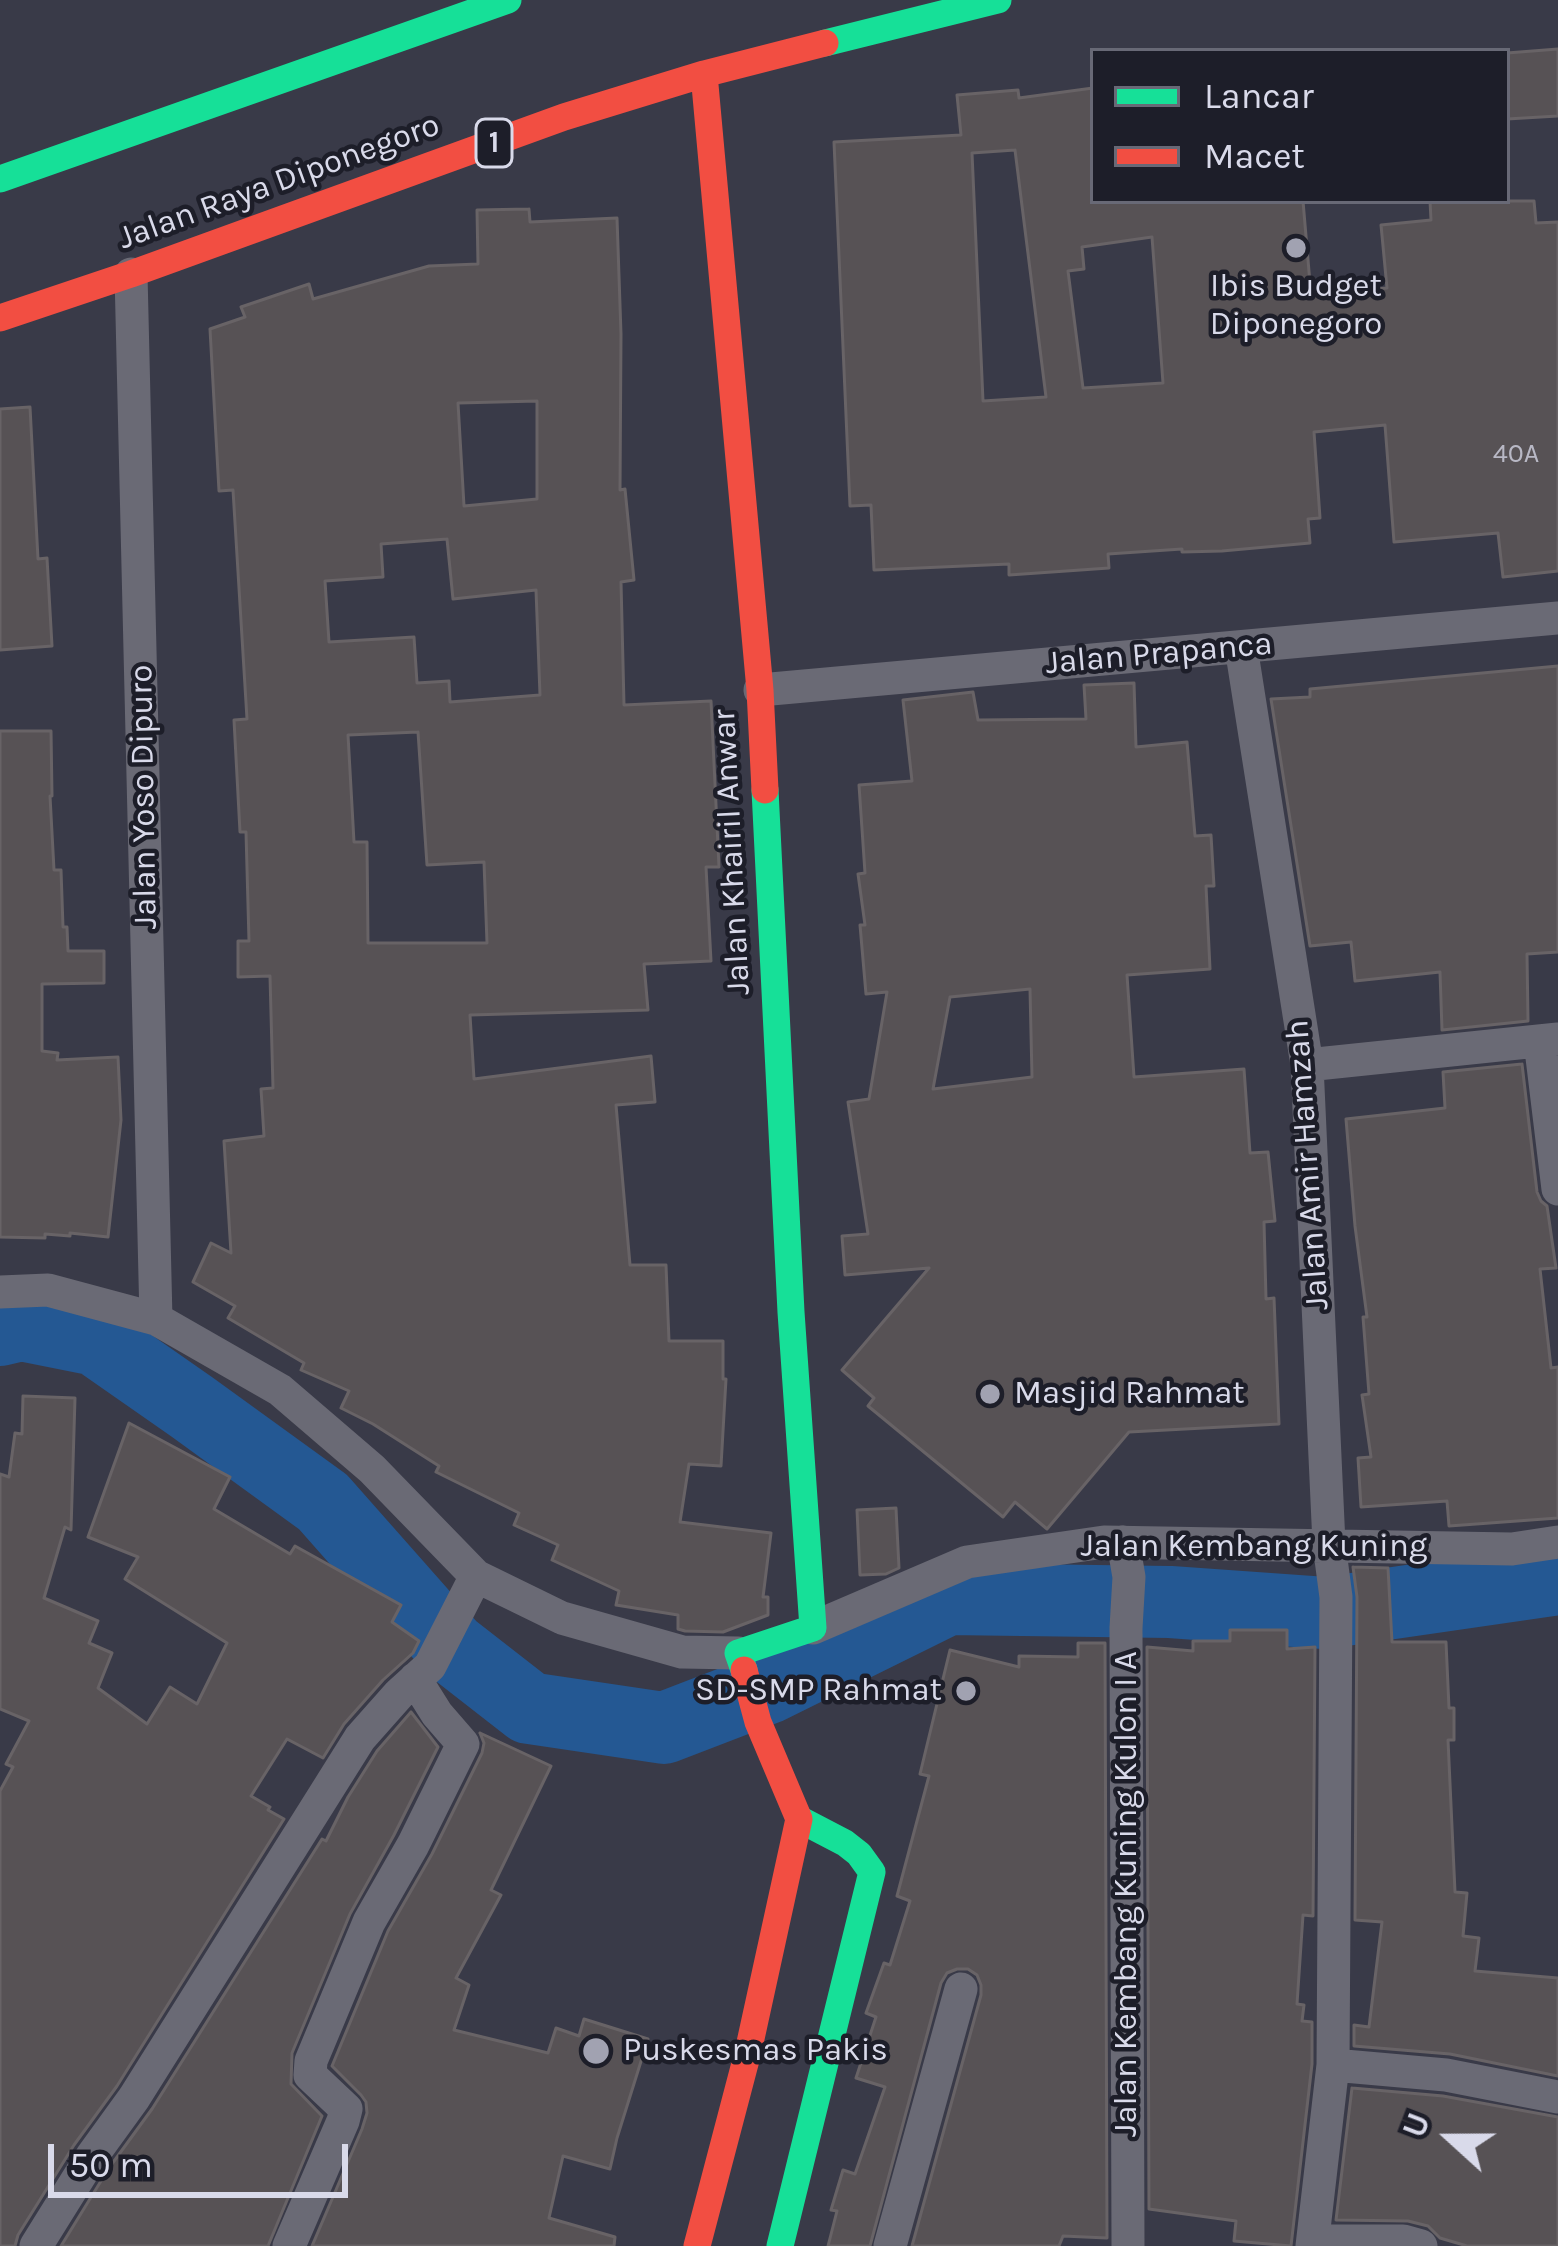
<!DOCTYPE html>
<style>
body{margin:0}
#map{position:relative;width:1558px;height:2246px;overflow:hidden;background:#393a48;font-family:Karla,sans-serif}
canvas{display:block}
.legend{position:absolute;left:1090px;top:48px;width:420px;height:156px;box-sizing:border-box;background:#1d1e29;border:3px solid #686976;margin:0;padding:15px 21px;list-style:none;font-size:36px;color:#d9daea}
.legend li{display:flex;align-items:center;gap:24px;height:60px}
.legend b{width:60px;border:3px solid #686976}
.north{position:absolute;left:1390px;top:2078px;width:120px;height:120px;-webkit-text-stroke:9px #1d1e29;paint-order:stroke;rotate:291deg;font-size:33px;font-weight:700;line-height:48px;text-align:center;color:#d9daea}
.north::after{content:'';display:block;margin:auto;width:42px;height:54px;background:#d9daea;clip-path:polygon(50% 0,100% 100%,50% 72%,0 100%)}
.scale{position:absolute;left:48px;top:2144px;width:300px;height:54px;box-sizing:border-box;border:6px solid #d9daea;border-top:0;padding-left:15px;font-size:36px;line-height:42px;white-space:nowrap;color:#d9daea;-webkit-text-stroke:9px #1d1e29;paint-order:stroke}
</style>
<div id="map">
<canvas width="1558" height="2246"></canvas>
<ul class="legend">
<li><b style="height:15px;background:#16e098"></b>Lancar</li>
<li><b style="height:15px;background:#f24e42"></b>Macet</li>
</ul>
<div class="north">U</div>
<div class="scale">50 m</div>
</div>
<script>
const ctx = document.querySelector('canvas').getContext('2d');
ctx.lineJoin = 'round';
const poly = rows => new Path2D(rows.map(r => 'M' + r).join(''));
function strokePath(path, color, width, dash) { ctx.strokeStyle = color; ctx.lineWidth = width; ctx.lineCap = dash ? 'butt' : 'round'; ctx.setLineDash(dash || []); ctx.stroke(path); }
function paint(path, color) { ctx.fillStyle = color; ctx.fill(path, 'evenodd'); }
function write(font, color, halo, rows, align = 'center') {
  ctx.font = font + ' Karla,sans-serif'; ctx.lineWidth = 9; ctx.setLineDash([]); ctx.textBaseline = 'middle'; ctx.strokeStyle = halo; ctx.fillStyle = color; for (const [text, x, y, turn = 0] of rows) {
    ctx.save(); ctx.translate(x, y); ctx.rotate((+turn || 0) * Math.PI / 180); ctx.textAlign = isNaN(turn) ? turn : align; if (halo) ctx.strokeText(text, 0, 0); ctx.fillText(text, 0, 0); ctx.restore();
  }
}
strokePath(poly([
 [0,1330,21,1325,96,1340,192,1407,323,1502,452,1648,529,1708,664,1728,768,1688,948,1599,1170,1602,1325,1613,1558,1579]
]), '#245893', 72);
const building = poly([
 [1558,49,1558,116,1507,119,1507,53,1558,49],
 [1093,88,1093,201,1303,201,1311,295,1387,288,1381,225,1431,220,1430,201,1534,201,1536,223,1558,222,1558,571,1503,577,1498,533,1394,542,1385,425,1314,432,1320,518,1308,519,1310,543,1222,551,1182,552,1182,549,1108,554,1109,568,1009,575,1009,564,874,570,871,505,850,506,834,142,961,135,957,95,1018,90,1019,98,1093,88],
 [1015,150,1046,397,983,401,972,153,1015,150],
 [1152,237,1163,383,1083,388,1068,271,1084,269,1082,247,1152,237],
 [529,209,530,222,617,218,621,334,620,490,625,489,634,580,621,582,624,705,711,701,719,867,706,867,711,961,644,964,648,1010,470,1015,474,1079,651,1056,655,1102,616,1105,630,1265,666,1265,669,1341,723,1341,723,1379,726,1379,721,1466,689,1464,680,1522,771,1533,763,1597,768,1597,768,1615,723,1632,685,1631,678,1629,678,1615,616,1605,619,1591,552,1560,558,1545,514,1525,519,1513,436,1472,439,1466,373,1424,341,1408,349,1391,301,1370,304,1363,228,1318,235,1306,193,1282,211,1243,231,1253,224,1141,264,1136,261,1089,273,1088,270,976,238,977,238,941,249,941,246,832,240,832,234,720,247,719,233,490,219,491,210,329,245,317,241,307,309,284,313,299,429,266,478,264,477,210,529,209],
 [537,401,537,499,464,506,458,403,537,401],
 [447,539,453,599,536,590,540,695,450,702,449,681,417,683,414,637,329,642,325,581,383,577,381,544,447,539],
 [418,732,427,865,484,862,487,943,368,943,367,842,354,842,348,735,418,732],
 [30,407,38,559,47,558,52,646,0,650,0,409,30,407],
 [1558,666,1558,952,1527,954,1528,1021,1442,1030,1440,972,1355,981,1351,942,1310,946,1271,699,1310,697,1310,689,1558,666],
 [1134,683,1136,747,1187,742,1195,836,1211,835,1214,886,1206,886,1210,969,1127,975,1134,1077,1244,1069,1250,1153,1268,1152,1275,1221,1264,1222,1266,1299,1274,1298,1279,1424,1129,1432,1047,1529,1015,1502,1003,1517,868,1406,874,1398,842,1370,929,1268,845,1275,842,1236,868,1234,848,1102,869,1099,887,992,866,994,860,925,865,925,858,874,865,873,859,785,912,781,903,700,973,692,978,720,1086,719,1084,685,1134,683],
 [1030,989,1032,1077,933,1089,950,997,1030,989],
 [0,731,51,731,52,796,50,796,54,870,61,870,63,927,67,927,68,951,104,951,104,983,42,984,42,1051,58,1053,57,1060,118,1057,121,1120,108,1237,70,1233,70,1236,45,1234,45,1238,0,1237,0,731],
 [1522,1064,1537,1192,1541,1201,1547,1206,1556,1268,1540,1269,1551,1368,1558,1367,1558,1518,1449,1526,1447,1501,1361,1507,1358,1458,1371,1457,1362,1395,1369,1394,1363,1317,1367,1317,1355,1226,1346,1119,1445,1108,1443,1072,1522,1064],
 [23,1396,75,1398,71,1530,65,1527,44,1598,98,1621,89,1643,112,1653,98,1688,147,1724,170,1687,197,1704,227,1643,125,1579,138,1557,88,1537,129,1423,230,1477,214,1509,290,1554,295,1546,401,1605,392,1622,419,1641,413,1653,383,1680,344,1724,323,1758,287,1739,251,1796,270,1807,268,1810,284,1819,117,2086,74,2145,18,2235,15,2246,0,2246,0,1791,13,1767,6,1764,29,1721,0,1709,0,1474,9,1477,15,1433,22,1434,23,1396],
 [896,1508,899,1568,886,1574,860,1575,857,1510,896,1508],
 [1353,1567,1388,1568,1392,1642,1446,1642,1449,1708,1454,1708,1454,1740,1448,1740,1455,1892,1467,1893,1463,1936,1479,1938,1475,1971,1558,1978,1558,2076,1450,2054,1354,2046,1354,2025,1369,2027,1382,1922,1355,1920,1357,1597,1353,1567],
 [1230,1630,1287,1630,1287,1649,1315,1647,1313,1916,1303,1915,1297,2004,1304,2005,1302,2021,1312,2022,1312,2064,1291,2246,1234,2241,1236,2221,1149,2209,1147,1647,1193,1651,1193,1641,1230,1641,1230,1630],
 [1078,1643,1105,1643,1107,2238,1063,2236,1059,2246,912,2246,981,1995,981,1985,977,1975,968,1969,957,1969,947,1973,941,1983,870,2246,828,2246,837,2211,831,2210,843,2170,855,2174,885,2087,856,2078,876,2017,866,2013,884,1963,890,1965,910,1901,897,1896,929,1776,920,1774,950,1650,1019,1667,1019,1656,1078,1657,1078,1643],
 [411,1712,438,1747,394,1835,350,1914,292,2053,291,2084,322,2116,268,2246,61,2246,109,2168,152,2109,322,1839,326,1841,348,1797,377,1751,411,1712],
 [480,1733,551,1766,491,1890,501,1895,456,1978,469,1985,454,2030,548,2053,556,2028,579,2036,584,2019,648,2039,617,2138,610,2169,563,2156,549,2218,615,2237,614,2246,312,2246,362,2129,367,2113,366,2102,361,2095,332,2066,388,1931,432,1854,482,1753,484,1743,480,1733],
 [1352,2088,1443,2096,1558,2117,1558,2246,1467,2246,1440,2238,1428,2226,1408,2221,1336,2220,1352,2088]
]);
paint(building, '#575255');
strokePath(building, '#686366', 3);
strokePath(poly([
 [131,274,156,1319],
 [1241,647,1307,1065,1329,1544,1336,1597,1333,2065,1312,2246],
 [760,690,1558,618],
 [1540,1041,1558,1189],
 [1307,1065,1558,1039],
 [0,1292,48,1290,156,1319,280,1390,372,1469,476,1576,562,1618,682,1652,738,1653],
 [1123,1542,1129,1577,1126,1628,1128,2246],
 [813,1628,967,1562,1104,1542,1512,1549,1558,1542],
 [1333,2065,1446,2075,1558,2097],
 [1313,2241,1403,2241,1421,2246],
 [36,2246,92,2156,134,2098,360,1738,399,1694,430,1666,476,1576],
 [289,2246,343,2121,346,2109,310,2075,311,2061,369,1922,413,1845,463,1744,437,1714,415,1679],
 [890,2246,961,1989]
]), '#6a6a75', 33);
strokePath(poly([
 [825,43,998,0],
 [0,179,508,0],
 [744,1670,738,1653,813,1628,791,1312,765,790],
 [780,2246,872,1872,859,1854,845,1843,799,1819]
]), '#16e098', 27);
strokePath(poly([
 [704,74,760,690,765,790],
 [0,318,131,274,564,117,704,74,825,43],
 [697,2246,748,2052,799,1819,758,1722,744,1670]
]), '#f24e42', 27);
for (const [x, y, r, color] of [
 [1296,248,12,"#a1a2b1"],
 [990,1394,12,"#a1a2b1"],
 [966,1691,12,"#a1a2b1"],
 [596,2051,15,"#a1a2b1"]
]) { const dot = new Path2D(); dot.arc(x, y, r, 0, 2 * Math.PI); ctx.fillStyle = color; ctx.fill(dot); strokePath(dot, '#1d1e29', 4.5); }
write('27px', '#b8b8c5', null, [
 ["40A",1516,454]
]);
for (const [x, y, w] of [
 [494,143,36]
]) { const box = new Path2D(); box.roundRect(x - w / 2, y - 24, w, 48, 9); ctx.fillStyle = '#1d1e29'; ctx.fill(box); strokePath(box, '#d9daea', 3); }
write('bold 30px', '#d9daea', null, [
 ["1",494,143]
]);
write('33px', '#d9daea', '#1d1e29', [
 ["Jalan Raya Diponegoro",279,182,-20],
 ["Jalan Prapanca",1159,654,-5],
 ["Jalan Yoso Dipuro",144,797,-91],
 ["Jalan Khairil Anwar",732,852,-93],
 ["Jalan Amir Hamzah",1308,1165,-94],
 ["Jalan Kembang Kuning",1254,1547],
 ["Jalan Kembang Kuning Kulon I A",1127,1894,-90]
]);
write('33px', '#d9daea', '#1d1e29', [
 ["Ibis Budget",1296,287,"center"],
 ["Diponegoro",1296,325,"center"],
 ["Masjid Rahmat",1014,1394],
 ["SD-SMP Rahmat",942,1691,"right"],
 ["Puskesmas Pakis",623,2051]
], 'left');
</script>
